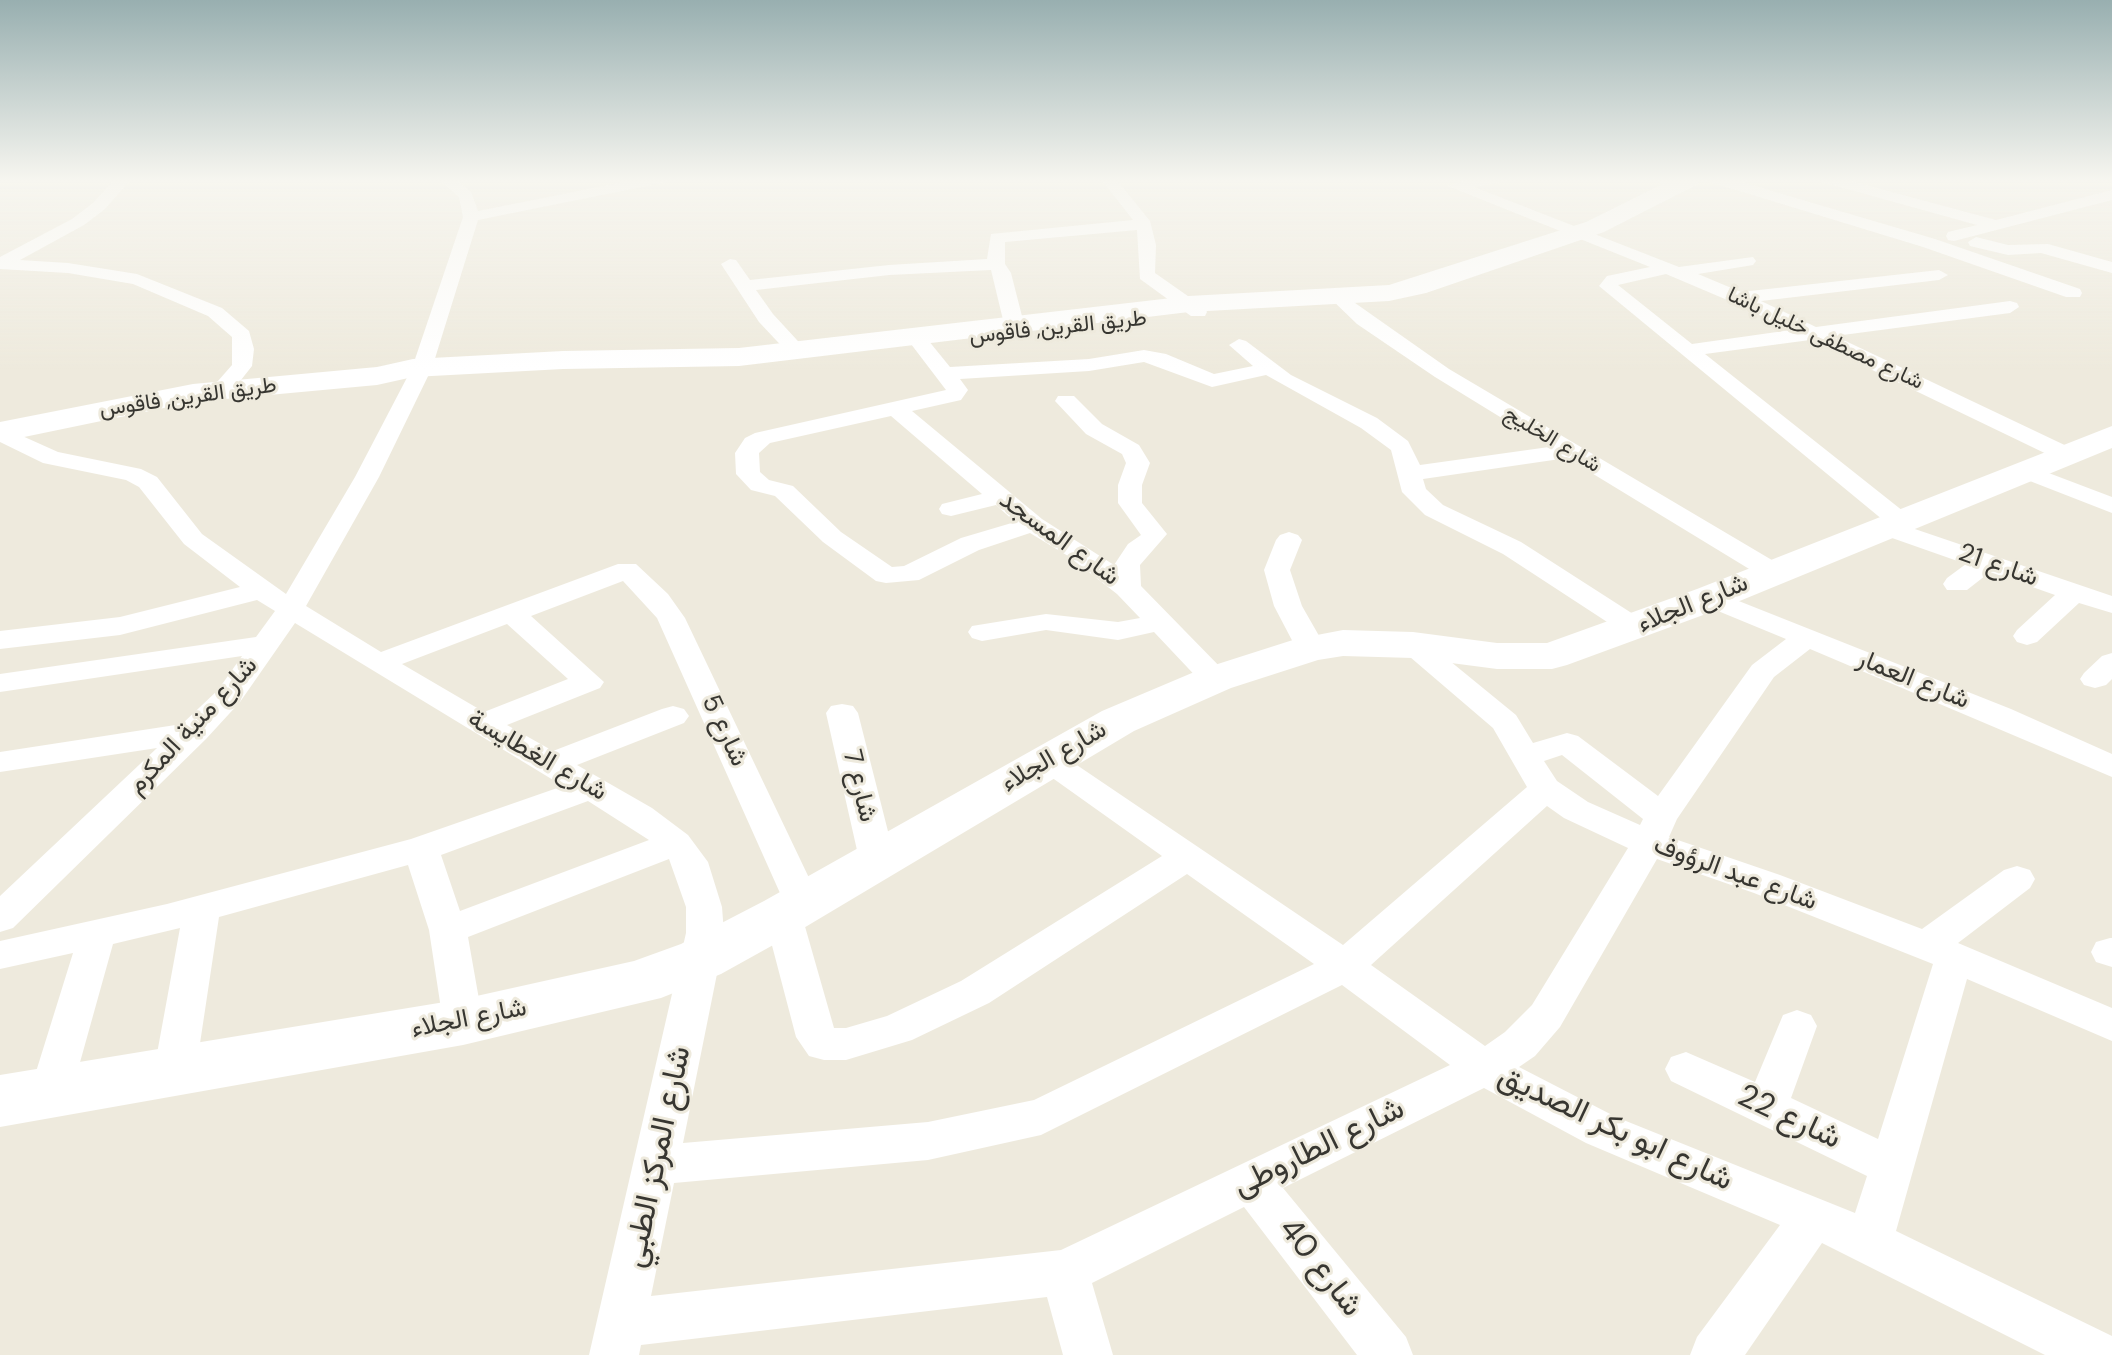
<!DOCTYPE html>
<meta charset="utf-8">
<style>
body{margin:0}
canvas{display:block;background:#eeeadd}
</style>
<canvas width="2112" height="1355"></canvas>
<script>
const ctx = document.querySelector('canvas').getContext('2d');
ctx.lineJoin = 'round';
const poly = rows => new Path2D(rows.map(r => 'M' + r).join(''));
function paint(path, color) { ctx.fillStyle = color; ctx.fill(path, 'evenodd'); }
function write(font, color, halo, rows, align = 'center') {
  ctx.font = font + ' "DM Sans",Vazirmatn,sans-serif'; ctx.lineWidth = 6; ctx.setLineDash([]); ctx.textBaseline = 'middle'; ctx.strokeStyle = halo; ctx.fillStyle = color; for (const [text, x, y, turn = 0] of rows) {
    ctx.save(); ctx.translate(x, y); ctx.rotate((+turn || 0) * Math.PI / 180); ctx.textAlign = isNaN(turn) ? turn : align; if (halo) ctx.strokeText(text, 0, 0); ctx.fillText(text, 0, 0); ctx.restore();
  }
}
paint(poly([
 [115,179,131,179,105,209,84,225,20,260,68,263,137,274,222,308,249,331,254,349,252,366,230,394,222,395,211,389,232,365,232,337,208,316,133,284,68,273,0,269,0,257,72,219,93,203,115,179],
 [439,179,455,179,471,192,478,211,639,179,668,179,661,183,478,220,432,368,379,477,306,606,381,652,618,564,636,564,668,594,685,618,821,903,816,912,802,916,834,1028,846,1028,887,1016,961,981,1162,856,1037,767,1032,760,1037,753,1048,750,1059,753,1343,945,1527,787,1493,728,1403,651,1398,645,1403,639,1413,636,1423,639,1516,715,1533,743,1567,733,1578,736,1658,796,1752,665,1786,639,1701,604,1697,598,1701,592,1711,590,2011,709,2112,754,2112,777,1810,649,1774,677,1677,819,1669,837,1780,875,1922,929,2004,870,2017,866,2030,870,2035,879,2030,888,1958,943,2112,1008,2112,1041,1967,979,1896,1231,2112,1336,2112,1355,2045,1355,1822,1243,1745,1355,1690,1355,1697,1337,1780,1225,1586,1143,1484,1088,1283,1188,1406,1337,1413,1355,1357,1355,1244,1207,1092,1283,1113,1355,1063,1355,1047,1297,641,1345,639,1355,589,1355,686,933,686,907,669,859,468,937,483,1022,477,1033,463,1038,449,1033,443,1022,429,930,408,865,219,917,196,1070,190,1082,175,1087,160,1082,154,1070,180,928,113,944,72,1091,66,1103,51,1109,36,1103,30,1091,73,953,0,969,0,941,167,904,411,839,563,786,295,623,240,702,206,739,13,928,0,932,0,896,157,748,0,772,0,752,182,724,218,690,242,656,0,692,0,674,256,637,275,611,257,600,120,635,0,649,0,631,120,617,240,587,184,544,139,487,126,480,43,463,0,442,0,426,58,452,141,469,157,477,202,534,286,594,355,477,412,368,463,217,459,197,439,179],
 [623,581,657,618,784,902,770,905,764,915,796,1037,809,1056,824,1060,846,1060,912,1040,989,1003,1187,874,1314,964,1034,1100,928,1122,683,1143,720,959,724,933,722,907,708,862,688,835,652,808,577,765,684,723,689,716,684,709,673,706,662,709,553,751,507,725,600,688,604,682,531,616,623,581],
 [507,624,568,679,484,712,402,664,507,624],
 [1562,755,1643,819,1640,825,1588,802,1557,781,1544,761,1562,755],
 [588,801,649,840,460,911,441,855,588,801],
 [1547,806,1564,818,1628,848,1532,1005,1505,1032,1485,1046,1371,965,1547,806],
 [1657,859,1754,893,1933,964,1878,1139,1791,1098,1817,1026,1811,1015,1797,1010,1783,1015,1755,1082,1686,1052,1671,1057,1665,1069,1671,1081,1867,1176,1855,1213,1616,1117,1519,1067,1535,1056,1560,1027,1657,859],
 [1342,985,1450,1065,1061,1250,651,1296,674,1183,928,1160,1041,1135,1342,985],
 [1101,179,1116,179,1150,221,1156,245,1155,273,1205,308,1207,312,1205,316,1191,316,1140,279,1137,230,1005,242,1005,264,1011,273,1024,324,1021,328,1007,328,1004,324,991,270,889,275,756,290,773,314,808,352,798,358,791,356,759,322,721,264,730,259,736,260,750,280,889,265,987,259,991,234,1133,220,1101,179],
 [1471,179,1502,179,1500,182,1474,187,1679,267,1753,257,1756,261,1753,265,1698,274,1741,292,1939,270,1948,275,1939,280,1761,301,1816,327,2010,301,2017,303,2019,307,2010,313,1835,336,2073,449,2077,454,2073,459,2057,459,1810,340,1705,354,1908,515,1912,520,1906,526,2112,596,2112,613,2079,603,2037,642,2027,645,2017,642,2013,636,2017,630,2055,595,1990,572,1967,590,1947,590,1943,584,1947,578,1966,564,1875,532,1871,527,1875,522,1883,520,1599,286,1607,276,1650,267,1448,186,1471,179],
 [1666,274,1732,302,1791,330,1692,344,1618,285,1666,274],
 [1651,179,1672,179,1683,185,1675,190,1651,179],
 [1708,179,1731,179,1935,239,2080,289,2082,293,2080,297,2066,297,1923,247,1710,182,1708,179],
 [1820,179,1843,179,1996,220,2112,190,2112,200,1954,241,1948,240,1946,236,1948,232,1977,225,1822,182,1820,179],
 [1976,237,2008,245,2048,244,2112,262,2112,273,2041,253,2008,255,1970,246,1968,242,1976,237],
 [1338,291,1449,369,1782,566,1786,572,1782,578,1764,578,1567,458,1423,479,1426,489,1443,505,1521,542,1644,621,1648,627,1644,633,1634,636,1624,633,1503,554,1425,515,1402,492,1391,450,1361,428,1266,375,1212,387,1144,362,1089,371,960,379,968,390,961,400,912,411,1042,519,1114,565,1128,544,1141,535,1118,503,1118,485,1126,463,1122,454,1086,434,1055,401,1058,396,1074,396,1102,424,1139,445,1150,463,1142,485,1142,503,1167,534,1140,565,1141,586,1226,673,1230,679,1226,685,1215,688,1204,685,1154,632,1118,640,1046,630,982,641,972,638,968,632,972,626,1046,614,1118,622,1140,618,1117,594,1068,556,1030,533,979,550,919,580,886,583,876,581,823,542,775,496,751,490,736,474,735,453,745,438,755,433,946,390,911,344,921,338,928,340,950,367,1089,359,1144,350,1166,354,1214,374,1253,366,1229,345,1239,339,1246,341,1291,375,1377,418,1408,441,1420,465,1549,447,1435,377,1357,324,1329,297,1338,291],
 [891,416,982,494,942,504,939,509,942,514,951,516,996,505,1015,522,961,538,904,566,892,567,841,532,793,486,769,480,760,472,759,453,770,443,891,416],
 [2025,464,2112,497,2112,513,2017,476,2013,471,2017,466,2025,464],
 [1289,532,1298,535,1302,540,1290,570,1302,606,1326,648,1321,654,1311,657,1301,654,1296,648,1274,606,1264,570,1276,540,1280,535,1289,532],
 [2112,653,2112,679,2106,685,2095,688,2084,685,2080,679,2084,673,2102,656,2112,653],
 [842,704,853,706,858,713,895,859,890,868,877,871,864,868,859,859,826,713,831,706,842,704],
 [2110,938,2112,938,2112,967,2096,962,2091,952,2096,942,2110,938]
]), '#fff');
paint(poly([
 [1673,179,1701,179,1698,184,1604,232,1426,293,1389,301,1189,312,739,366,563,369,413,377,377,385,193,402,0,442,0,422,193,384,377,367,413,359,563,351,739,348,1189,296,1389,285,1586,222,1673,179],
 [2112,426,2112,448,1725,607,1567,665,1552,669,1497,669,1413,658,1343,656,1318,660,1231,688,1134,731,802,929,721,974,661,998,463,1045,0,1127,0,1075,463,999,634,961,681,944,764,901,1102,711,1199,670,1296,639,1343,630,1413,632,1497,643,1547,643,1697,589,2112,426]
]), '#fff');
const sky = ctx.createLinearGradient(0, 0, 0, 369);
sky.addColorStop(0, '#98afb0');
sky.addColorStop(0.49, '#f7f6f0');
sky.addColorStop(1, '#f7f6f000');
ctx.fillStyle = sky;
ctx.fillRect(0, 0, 2112, 369);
write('22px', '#373631', '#eeeadd', [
 ["طريق القرين, فاقوس",1058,328,-6],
 ["شارع مصطفى خليل باشا",1825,339,25],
 ["طريق القرين, فاقوس",188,398,-8],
 ["شارع الخليج",1552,440,31]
]);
write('26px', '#373631', '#eeeadd', [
 ["شارع المسجد",1059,539,36],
 ["شارع 21",1998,566,19],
 ["شارع الجلاء",1693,604,-22],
 ["شارع العمار",1913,680,22],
 ["شارع منية المكرم",193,726,-47],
 ["شارع 5",724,731,65],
 ["شارع الغطايسة",537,756,30],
 ["شارع الجلاء",1054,757,-30],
 ["شارع 7",859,786,76],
 ["شارع عبد الرؤوف",1735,874,20],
 ["شارع الجلاء",469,1019,-11]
]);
write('32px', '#373631', '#eeeadd', [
 ["شارع 22",1789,1118,25],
 ["شارع ابو بكر الصديق",1615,1129,25],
 ["شارع الطاروطى",1319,1148,-26],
 ["شارع المركز الطبي",658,1157,-78],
 ["شارع 40",1320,1268,52]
]);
</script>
